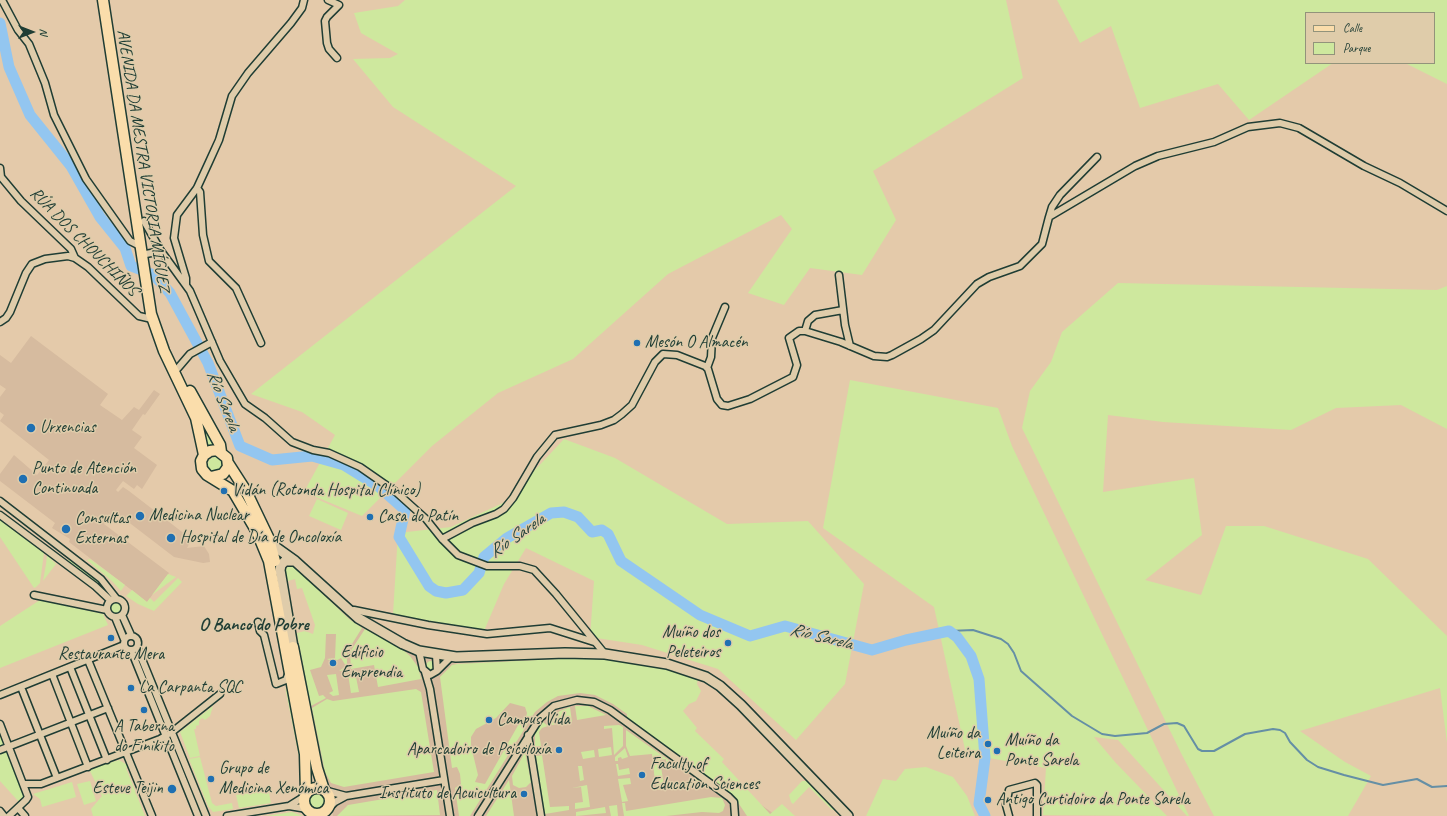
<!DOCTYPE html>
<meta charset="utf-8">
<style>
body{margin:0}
#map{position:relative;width:1447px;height:816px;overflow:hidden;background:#e4caaa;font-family:Caveat,sans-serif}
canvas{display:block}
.legend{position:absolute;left:1305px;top:12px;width:130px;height:52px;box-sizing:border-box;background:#dfccaa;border:1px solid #92937b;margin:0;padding:5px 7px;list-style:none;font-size:12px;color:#1f3d34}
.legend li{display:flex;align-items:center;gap:8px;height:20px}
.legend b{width:20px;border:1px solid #92937b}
.north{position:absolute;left:12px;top:12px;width:40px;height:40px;-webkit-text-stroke:3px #dfccaa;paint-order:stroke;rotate:90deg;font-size:11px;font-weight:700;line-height:16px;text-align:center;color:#1f3d34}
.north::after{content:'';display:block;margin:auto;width:14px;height:18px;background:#1f3d34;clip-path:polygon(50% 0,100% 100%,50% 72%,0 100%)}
</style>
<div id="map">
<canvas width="1447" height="816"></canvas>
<ul class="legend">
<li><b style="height:5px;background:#faddab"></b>Calle</li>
<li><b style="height:11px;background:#cee89e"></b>Parque</li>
</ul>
<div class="north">N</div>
</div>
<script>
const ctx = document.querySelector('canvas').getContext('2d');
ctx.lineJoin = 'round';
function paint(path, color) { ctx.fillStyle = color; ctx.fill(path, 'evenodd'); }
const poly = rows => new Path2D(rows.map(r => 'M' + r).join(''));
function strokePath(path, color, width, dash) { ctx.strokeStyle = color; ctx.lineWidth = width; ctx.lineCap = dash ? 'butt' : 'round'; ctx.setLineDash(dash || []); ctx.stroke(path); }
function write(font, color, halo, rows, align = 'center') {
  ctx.font = font + ' Caveat,sans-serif'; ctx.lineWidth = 3; ctx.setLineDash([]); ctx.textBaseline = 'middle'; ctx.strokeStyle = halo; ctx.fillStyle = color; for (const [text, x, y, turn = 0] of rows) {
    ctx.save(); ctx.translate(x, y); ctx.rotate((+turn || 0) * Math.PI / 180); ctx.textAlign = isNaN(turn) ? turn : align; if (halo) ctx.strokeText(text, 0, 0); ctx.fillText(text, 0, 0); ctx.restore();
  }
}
paint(poly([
 [31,336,108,394,100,405,122,420,134,407,139,410,154,390,160,394,145,415,143,414,132,430,142,437,134,448,157,465,142,489,137,485,134,489,123,481,116,490,118,492,123,487,129,491,186,535,184,538,190,542,187,548,204,546,209,554,210,562,203,563,174,557,114,511,104,524,169,573,147,602,69,542,70,539,52,528,55,523,0,481,0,474,14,455,37,475,49,460,0,421,4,415,0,412,0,397,6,389,0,385,0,355,11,363],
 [339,609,354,623,402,649,457,664,551,658,777,816,333,816,300,648]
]), '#d6bb9f');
paint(poly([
 [405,0,1006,0,1023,78,873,171,896,220,862,275,810,268,784,305,748,293,792,229,781,215,668,274,573,359,498,393,432,446,362,516,304,492,335,435,302,412,251,394,516,186,393,107,353,59,390,58,398,54,361,33,354,13,398,6],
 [1057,0,1447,0,1447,84,1405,63,1434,63,1434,13,1306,13,1306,63,1333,63,1249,120,1218,84,1140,108,1111,26,1080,43],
 [1118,283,1437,290,1447,286,1447,429,1401,405,1336,408,1291,430,1163,422,1108,415,1103,492,1194,478,1202,535,1145,580,1201,595,1226,526,1264,526,1368,559,1447,636,1447,743,1440,688,1300,731,1345,762,1371,776,1348,816,1214,816,1181,753,1022,428,1030,391,1051,362,1062,332],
 [850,380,998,408,1012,446,1189,816,1187,816,1118,740,1094,737,1115,762,1167,816,1043,815,1046,768,966,754,934,607,823,528],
 [192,402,217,445,208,446,207,438],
 [564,439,615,458,727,524,808,521,864,584,845,684,796,740,718,669,642,645,590,637,594,581,526,548,504,584,484,631,393,614,398,533,451,527,505,502],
 '208 464a7 7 0 1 1 14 0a7 7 0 1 1-14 0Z',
 [317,499,348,513,341,530,309,516],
 [0,520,44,553,40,583,36,587,34,588,0,537],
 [47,555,56,564,43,581,46,564],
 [69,558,94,575,108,591,107,593,70,563,68,560],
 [90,559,125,585,121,591,112,581,87,560],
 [288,566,293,566,349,619,362,628,347,652,347,670,339,671,346,666,341,658,334,662,327,659,335,658,336,634,326,634,325,658,321,667,310,670,319,696,323,695,326,698,311,706,297,633,305,631,313,634,315,625,302,588,297,589,295,579,288,581,285,571],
 [168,574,176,577,152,595],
 [178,578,182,582,154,611,138,604,126,596,132,590,147,602,150,598,154,602],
 [40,600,103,614,108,625,0,668,0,626],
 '109 608a7 7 0 1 1 14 0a7 7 0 1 1-14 0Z',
 [365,629,402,649,410,656,418,667,421,679,378,687,374,665,351,669,350,652],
 [578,658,610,660,660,668,698,679,697,684,701,691,696,701,689,704,683,711,697,728,695,731,724,759,722,762,770,814,782,804,795,816,747,816,733,795,627,718,627,714,613,704,595,695,580,693,558,696,547,702,535,712,470,816,459,816,455,788,461,784,460,774,457,767,452,768,440,677,452,665,457,664],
 [510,703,525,707,527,713,526,717,521,720,485,784,475,782,478,775,471,746,471,737,476,729,496,718],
 '426 666a5 5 0 1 1 10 0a5 5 0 1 1-10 0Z',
 [355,672,359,692,351,693,348,674],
 [336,674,339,695,333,696,329,693,333,691,327,675],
 [285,687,290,700,301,750,302,772],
 [416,689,421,692,434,772,344,787,331,783,325,772,312,708,327,699,333,701],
 [213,706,210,716,205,720,202,718,199,721,199,725,196,726,196,729,194,729,200,756,190,758,180,732],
 [575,706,588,706,606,715,577,720],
 [570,707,572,722,552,725,547,720,560,711],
 [543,722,548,726,542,728,539,732,541,746,535,747,535,733],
 [619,725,623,727,623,746,614,755,612,728,604,729,604,726],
 [626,730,670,761,666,762,666,759,660,760,664,786,696,781,696,779,704,784,658,790,655,782,652,754,630,756,626,746],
 [0,731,26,797,19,802,0,781],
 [611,747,612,755,599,757,598,749],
 [625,748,628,757,622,759,621,757,618,758,618,761,615,761,615,757],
 [594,750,595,757,583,759,581,752],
 [525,752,531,782,526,787,519,788,513,785,512,776],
 [542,755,550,807,569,806,569,810,545,814,536,756],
 [200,757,212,803,216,806,232,803,233,809,213,812,208,806,189,759],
 [119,760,129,766,126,768,145,816,93,816,91,809,102,796,89,769],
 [616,764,618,764,619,770,629,768,630,774,618,776],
 [578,766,582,766,584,780,580,781],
 [926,767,953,777,967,796,975,816,866,816,883,779,896,781,905,769],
 [630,778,631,784,623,785,628,801,622,802,618,779],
 [509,780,514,816,486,816],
 [90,781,96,801,84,805,77,784],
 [802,781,807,781,835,810,832,810,809,787,793,804,791,802,789,795],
 [72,782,76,797,42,807,40,799,33,794],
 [587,785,590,807,575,809,575,803,583,802,581,787,572,788],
 [268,788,271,803,239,808,236,795],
 [437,790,440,815,337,816,348,805],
 '309 801a8 8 0 1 1 16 0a8 8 0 1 1-16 0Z',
 [711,797,722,798,725,805,723,811,719,813,702,812,666,816,624,816,622,803,625,803,626,811],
 [617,805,618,816,611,816,609,806],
 [605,807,606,813,576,816,576,812],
 [292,812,303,816,266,816]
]), '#cee89e');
strokePath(poly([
 [949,631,973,630,1001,639,1008,644,1014,653,1021,671,1072,716,1102,734,1115,736,1147,733,1164,724,1177,723,1184,726,1198,749,1202,751,1214,751,1245,734,1273,729,1280,730,1285,733,1290,742,1307,760,1318,767,1344,775,1383,785,1417,779,1432,787,1447,786]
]), '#658fa5', 2);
strokePath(poly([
 [0,23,9,67,30,115,71,166,100,217,125,248,131,266,154,275,170,293,208,363,240,446,272,460,312,456,344,465,378,486,405,510,399,537,429,586,436,591,446,593,463,590,479,573,484,557,507,538,551,513,564,512,578,517,592,532,602,530,608,534,621,561,700,615,750,636,785,626,872,650,906,640,949,631,957,637,971,656,979,679,985,758,979,804,985,816]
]), '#93c6f0', 11);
const street = poly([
 [2,0,18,30,29,44,45,83,54,115,86,179,130,241,140,246],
 [328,0,339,5,327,17,325,21,327,43,329,49,337,58],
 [0,168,1,177,21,201,71,249,75,258],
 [197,188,200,192,203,235,209,261,236,288,261,343],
 [1049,217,1052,207,1060,195,1097,157],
 [144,221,161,251,190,291,220,361,245,404,265,418,292,442,313,450,329,453,360,467,396,492,426,519,442,539,458,555,487,566,520,566,534,570,556,594,605,654],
 [141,255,161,251],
 [839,275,845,325,850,346],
 [186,284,186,278,174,238,177,215,197,188,209,162,219,140,232,96,248,73,291,23,302,8,304,0],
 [0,322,6,318,10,312,26,273,32,264,45,259,68,256,75,258,88,267,139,316,152,319],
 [805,331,808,321,815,315,843,310],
 [178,368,190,354,212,342],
 [707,368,711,357,712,338,725,307],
 [0,501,101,579,116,598],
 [0,515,95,586,110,600],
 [442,539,472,523,496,514,504,509,513,498,537,457,555,435,601,425,614,420,622,414,632,405,655,362,663,354,677,355,705,366,708,369,717,399,722,405,728,406,750,399,793,377,797,365,789,338,799,331,805,331,841,342,874,356,887,357,892,355,921,339,934,330,977,284,989,277,1020,266,1042,244,1049,217,1135,166,1158,156,1214,142,1248,127,1280,123,1299,128,1364,166,1400,183,1447,211],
 [34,595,107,610],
 '107 608a9 9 0 1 1 18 0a9 9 0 1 1-18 0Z',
 [349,611,354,610,428,625,487,634,550,628,594,642],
 [122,615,131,635],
 [115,617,124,639],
 [258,622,260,631,264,635,276,684,286,680,289,672],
 '124 643a7 7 0 1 1 14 0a7 7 0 1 1-14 0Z',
 [137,647,206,816],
 [131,650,198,816],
 [419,651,423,669,430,675,437,671,436,655],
 [88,660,152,816],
 [70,667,107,760],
 [437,671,451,657],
 [425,672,430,689,450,816],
 [52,674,88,767],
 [21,687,57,778],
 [0,695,124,645],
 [0,724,28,797,26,800,9,816],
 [528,735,541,816],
 [0,750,108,708],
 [23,784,41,784,160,739,172,732,220,694],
 [324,790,346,796],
 [289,806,305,796],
 [18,808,25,816],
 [328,809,335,802,346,796,444,780],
 [0,811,4,816],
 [227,816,289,806,307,809],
 [478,816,540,718,554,706,577,700,594,702,610,710,729,797,734,802,735,816],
 [1009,816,1006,805,1009,790,1035,783,1037,785,1037,816]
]);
const secondary = poly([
 [267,541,295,561,358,618,403,644,419,651,456,657,565,653,605,654,667,664,706,677,720,686,741,705,848,816],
 [294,653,280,570,281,565,285,561,295,561]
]);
const primary = poly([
 [103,0,151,314,164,351,196,418,204,455],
 [190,391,220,445,221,452],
 [228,463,246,491,257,514,269,539,275,561],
 [211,477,223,474,228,467,227,458,217,450,210,451,204,455,201,461,202,469,207,475,233,491,257,532,269,561,305,754,306,793],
 [293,647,317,768,324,790],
 '304 801a13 13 0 1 1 26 0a13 13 0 1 1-26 0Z'
]);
strokePath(street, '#1f3d34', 9);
strokePath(secondary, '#1f3d34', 12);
strokePath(primary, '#1f3d34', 13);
strokePath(street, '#dfccaa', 6);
strokePath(secondary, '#dfccaa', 9);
strokePath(primary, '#faddab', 10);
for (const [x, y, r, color] of [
 [637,343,4,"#1f6fb2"],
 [31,428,5,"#1f6fb2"],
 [23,479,5,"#1f6fb2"],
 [224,491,4,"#1f6fb2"],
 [140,516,5,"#1f6fb2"],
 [370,517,4,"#1f6fb2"],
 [66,529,5,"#1f6fb2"],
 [171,538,5,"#1f6fb2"],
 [111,638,4,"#1f6fb2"],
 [728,643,4,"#1f6fb2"],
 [333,663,4,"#1f6fb2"],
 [131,688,4,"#1f6fb2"],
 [144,710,4,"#1f6fb2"],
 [489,720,4,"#1f6fb2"],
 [988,744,4,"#1f6fb2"],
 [559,750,4,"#1f6fb2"],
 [997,751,4,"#1f6fb2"],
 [642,775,4,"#1f6fb2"],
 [211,779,4,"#1f6fb2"],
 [172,789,5,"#1f6fb2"],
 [524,794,4,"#1f6fb2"],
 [988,800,4,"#1f6fb2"]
]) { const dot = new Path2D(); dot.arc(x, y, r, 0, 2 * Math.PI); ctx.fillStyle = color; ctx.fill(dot); strokePath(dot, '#dfccaa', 1.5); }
write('17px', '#1f3d34', '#dfccaa', [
 ["AVENIDA DA MESTRA VICTORIA MÍGUEZ",143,161,81],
 ["RÚA DOS CHOUCHIÑOS",84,242,45]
]);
write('17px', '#1f3d34', '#dfccaa', [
 ["Mesón O Almacén",645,343],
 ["Urxencias",40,428],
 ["Punto de Atención",32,469],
 ["Continuada",32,489],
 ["Vidán (Rotonda Hospital Clínico)",232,491],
 ["Medicina Nuclear",149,516],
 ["Casa do Patín",378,517],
 ["Consultas",75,519],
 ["Externas",75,539],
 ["Hospital de Día de Oncoloxía",180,538],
 ["Muíño dos",720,633,"right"],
 ["Peleteiros",720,653,"right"],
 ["Edificio",341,653],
 ["Emprendia",341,673],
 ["Restaurante Mera",111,655,"center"],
 ["La Carpanta SQC",139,688],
 ["Campus Vida",497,720],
 ["A Taberna",144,727,"center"],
 ["do Finikito",144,747,"center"],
 ["Muíño da",980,734,"right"],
 ["Leiteira",980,754,"right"],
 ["Muíño da",1005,741],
 ["Ponte Sarela",1005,761],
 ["Aparcadoiro de Psicoloxía",551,750,"right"],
 ["Faculty of",650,765],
 ["Education Sciences",650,785],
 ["Grupo de",219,769],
 ["Medicina Xenómica",219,789],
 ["Esteve Teijin",163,789,"right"],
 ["Instituto de Acuicultura",516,794,"right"],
 ["Antigo Curtidoiro da Ponte Sarela",996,800]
], 'left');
write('italic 18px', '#25443d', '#dfccaa', [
 ["Río Sarela",223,401,69],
 ["Río Sarela",517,536,-35],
 ["Río Sarela",821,637,14]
]);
write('bold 18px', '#1f3d34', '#dfccaa', [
 ["O Banco do Pobre",254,625]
]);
</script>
